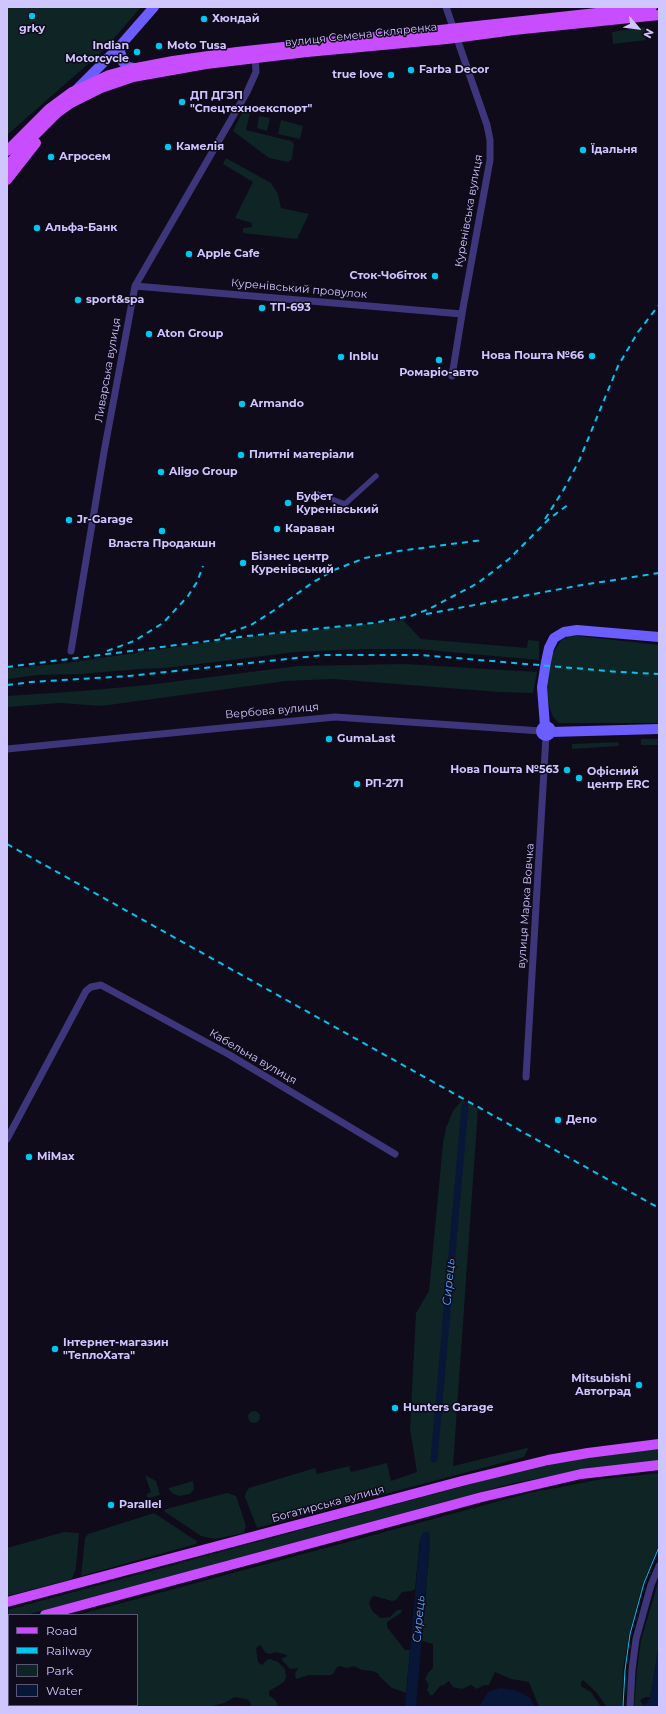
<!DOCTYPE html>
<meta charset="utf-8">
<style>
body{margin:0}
#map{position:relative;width:666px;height:1714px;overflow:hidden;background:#0f0b1b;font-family:Montserrat,sans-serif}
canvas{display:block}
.frame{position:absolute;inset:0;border:8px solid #d0c6ff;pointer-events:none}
.legend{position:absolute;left:8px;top:1614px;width:130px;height:92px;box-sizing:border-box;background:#0f0b1b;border:1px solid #5c5676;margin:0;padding:5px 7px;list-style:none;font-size:12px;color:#d0c6ff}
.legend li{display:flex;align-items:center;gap:8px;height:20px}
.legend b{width:20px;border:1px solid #5c5676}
.north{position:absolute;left:618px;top:8px;width:40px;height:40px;-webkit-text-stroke:3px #0f0b1b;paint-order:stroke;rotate:118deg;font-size:11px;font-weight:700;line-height:16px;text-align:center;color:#d0c6ff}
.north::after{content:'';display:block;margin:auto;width:14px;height:18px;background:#d0c6ff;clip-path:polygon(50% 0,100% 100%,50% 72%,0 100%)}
</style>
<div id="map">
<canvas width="666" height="1714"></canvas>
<div class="frame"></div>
<ul class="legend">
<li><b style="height:5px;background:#c84dfe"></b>Road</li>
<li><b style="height:5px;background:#01c6ef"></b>Railway</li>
<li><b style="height:11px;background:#0e2425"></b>Park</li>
<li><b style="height:11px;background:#081637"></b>Water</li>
</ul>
<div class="north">N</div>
</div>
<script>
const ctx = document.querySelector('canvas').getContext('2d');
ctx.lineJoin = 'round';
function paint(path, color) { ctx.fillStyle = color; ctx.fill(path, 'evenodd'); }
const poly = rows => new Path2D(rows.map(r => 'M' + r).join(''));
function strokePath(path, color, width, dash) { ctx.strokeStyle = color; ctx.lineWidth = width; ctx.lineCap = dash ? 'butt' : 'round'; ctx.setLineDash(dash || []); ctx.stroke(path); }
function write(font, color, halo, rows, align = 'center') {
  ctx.font = font + ' Montserrat,sans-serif'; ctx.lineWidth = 3; ctx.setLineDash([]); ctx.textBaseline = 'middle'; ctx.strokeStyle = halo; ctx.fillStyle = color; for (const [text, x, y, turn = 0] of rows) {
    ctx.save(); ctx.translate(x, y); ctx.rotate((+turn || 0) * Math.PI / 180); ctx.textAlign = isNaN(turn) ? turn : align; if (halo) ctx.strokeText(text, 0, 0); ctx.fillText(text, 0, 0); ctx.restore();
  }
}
paint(poly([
 [7,7,141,7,104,50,7,135],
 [645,27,646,40,613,44,612,32],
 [243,111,250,113,246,130,291,141,294,144,292,159,288,162,269,158,233,131],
 [259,116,270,118,267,131,257,128],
 [281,120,303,126,300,139,278,134],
 [226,158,271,183,278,194,281,208,309,214,297,239,243,233,243,228,252,227,252,223,235,218,253,182,223,164],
 [403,620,421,639,527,648,528,640,539,641,539,660,416,649,360,649,296,652,166,668,139,669,81,674,38,675,7,679,7,669,66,663,247,637],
 [568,636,578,636,659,645,659,723,559,723,553,717,550,709,546,687,552,655,561,640],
 [405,664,537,672,533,693,499,692,333,679,286,681,101,706,60,703,7,707,7,696,82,691,147,685,298,666],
 [641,739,659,739,659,745,641,745],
 [618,742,619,746,572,749,572,744],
 [462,1100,478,1109,453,1466,527,1448,528,1449,524,1457,257,1528,245,1497,246,1492,249,1488,315,1468,317,1474,349,1466,351,1472,387,1463,391,1481,417,1472,410,1429,416,1313,429,1291,443,1143,446,1128,453,1111],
 '248 1417a6 6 0 1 1 12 0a6 6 0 1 1-12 0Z',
 [659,1449,659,1461,580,1470,510,1484,26,1615,9,1615,9,1620,7,1620,7,1610,526,1469,581,1458],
 [659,1473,659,1544,643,1583,629,1634,623,1670,622,1707,607,1707,596,1692,583,1680,581,1682,581,1686,591,1692,601,1707,539,1707,529,1682,511,1679,495,1672,489,1685,484,1685,477,1689,471,1685,462,1689,453,1687,449,1681,444,1685,440,1686,433,1695,430,1695,427,1690,429,1685,425,1679,428,1673,433,1668,433,1644,422,1641,430,1540,430,1535,428,1532,420,1539,415,1589,412,1591,402,1592,396,1600,392,1601,374,1596,371,1598,369,1604,373,1612,381,1618,390,1617,397,1610,402,1610,401,1613,387,1622,387,1627,405,1650,410,1650,406,1693,392,1688,379,1676,379,1674,372,1671,362,1670,354,1666,347,1668,340,1666,337,1667,333,1674,330,1675,309,1675,296,1679,295,1674,298,1668,290,1669,282,1660,282,1658,286,1657,287,1655,276,1652,270,1654,266,1653,260,1645,256,1648,258,1662,262,1665,267,1660,270,1659,278,1662,285,1669,286,1677,284,1682,269,1691,269,1695,276,1701,278,1707,252,1707,249,1700,235,1697,224,1703,208,1707,7,1707,7,1634,9,1634,9,1705,137,1705,137,1615,77,1615,529,1493,602,1479],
 [145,1475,156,1481,160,1495,150,1498,147,1497,147,1494,151,1492],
 [193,1481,194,1489,190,1494,179,1496,172,1493,169,1489,169,1488],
 [227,1493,236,1496,246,1526,244,1533,215,1539,201,1536,164,1511,166,1509],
 [154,1513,195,1540,197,1541,196,1544,81,1576,85,1538,88,1534],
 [64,1532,79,1533,76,1568,72,1579,7,1596,7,1548],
 [659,1579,659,1645,652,1688,650,1697,645,1697,640,1700,643,1705,641,1707,634,1707,637,1670,641,1640]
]), '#0e2425');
paint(poly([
 [424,1532,430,1533,430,1540,416,1707,405,1707,420,1539],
 [659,1645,659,1707,641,1707,647,1703,650,1697],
 [500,1688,514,1690,524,1694,530,1698,535,1707,479,1707,488,1692]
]), '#081637');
strokePath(poly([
 [434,1459,465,1106],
 [40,1705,41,1707]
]), '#081637', 7);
strokePath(poly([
 [315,493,345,504,376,476]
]), '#3d367a', 5.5);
strokePath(poly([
 [446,7,487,125,490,140,490,160,463,308,452,376],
 [135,286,462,314],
 [71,651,104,452,135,286,247,92,256,72,255,55],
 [7,749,335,717,541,731],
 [526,1077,546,736],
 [7,1139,86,991,91,987,101,985,228,1054,395,1154],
 [630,1707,632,1670,636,1639,651,1585,659,1566]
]), '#3d367a', 7);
strokePath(poly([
 [119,47,123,62,128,67,134,68],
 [77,89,119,47,154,7],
 [545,726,542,687,546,662,549,648,554,638,564,632,577,630,659,637],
 '541 731a5 5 0 1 1 10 0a5 5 0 1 1-10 0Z',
 [551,732,659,729]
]), '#6c5dfe', 10);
strokePath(poly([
 [7,151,49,109,72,92,109,75,131,69,173,61,237,52,652,7],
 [7,166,35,135,57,113,71,103,101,88,133,77,206,64,307,52,447,39,514,30,659,15],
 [7,180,36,143],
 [7,1602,462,1481,548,1460,588,1453,659,1444],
 [45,1615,482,1497,581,1474,659,1465],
 [7,1625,9,1625]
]), '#c84dfe', 10);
strokePath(poly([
 [623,1707,625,1670,630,1634,644,1583,659,1547]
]), '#01c6ef', 1);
strokePath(poly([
 [545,519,564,489,579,461,618,366,638,332,659,305],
 [426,614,582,585,659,573],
 [220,636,251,625,273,611,312,583,334,570,365,558,399,551,482,540],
 [107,651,134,641,163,623,188,596,197,582,203,566],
 [7,667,247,636,373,623,411,616,429,609,478,583,509,559,549,519,569,504],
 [7,685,31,682,129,676,324,655,421,655,620,672,659,674],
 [7,844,659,1208]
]), '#01c6ef', 2, [6, 5]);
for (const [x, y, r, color] of [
 [32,16,4,"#01c6ef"],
 [204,19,4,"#01c6ef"],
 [159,46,4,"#01c6ef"],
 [137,52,4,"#01c6ef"],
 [411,70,4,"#01c6ef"],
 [391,75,4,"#01c6ef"],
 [182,102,4,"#01c6ef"],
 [168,147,4,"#01c6ef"],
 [583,150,4,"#01c6ef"],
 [51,157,4,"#01c6ef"],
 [37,228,4,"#01c6ef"],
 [189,254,4,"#01c6ef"],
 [435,276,4,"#01c6ef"],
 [78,300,4,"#01c6ef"],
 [262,308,4,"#01c6ef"],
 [149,334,4,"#01c6ef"],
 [592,356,4,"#01c6ef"],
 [341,357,4,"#01c6ef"],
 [439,360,4,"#01c6ef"],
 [242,404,4,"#01c6ef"],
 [241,455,4,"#01c6ef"],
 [161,472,4,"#01c6ef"],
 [288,503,4,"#01c6ef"],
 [69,520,4,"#01c6ef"],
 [277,529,4,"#01c6ef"],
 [162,531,4,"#01c6ef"],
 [243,563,4,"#01c6ef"],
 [329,739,4,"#01c6ef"],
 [567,770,4,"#01c6ef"],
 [579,778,4,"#01c6ef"],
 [357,784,4,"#01c6ef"],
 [558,1120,4,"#01c6ef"],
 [29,1157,4,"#01c6ef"],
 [55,1349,4,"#01c6ef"],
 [639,1385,4,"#01c6ef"],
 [395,1408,4,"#01c6ef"],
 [111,1505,4,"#01c6ef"]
]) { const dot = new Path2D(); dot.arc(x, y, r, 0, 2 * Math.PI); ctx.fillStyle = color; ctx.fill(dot); strokePath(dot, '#0f0b1b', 1.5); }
write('bold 11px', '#d0c6ff', '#0f0b1b', [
 ["Хюндай",212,19],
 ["grky",32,29,"center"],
 ["Indian",129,46,"right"],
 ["Motorcycle",129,59,"right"],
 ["Moto Tusa",167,46],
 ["Farba Decor",419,70],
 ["true love",383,75,"right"],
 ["ДП ДГЗП",190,96],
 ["\"Спецтехноекспорт\"",190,109],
 ["Камелія",176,147],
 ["Їдальня",591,150],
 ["Агросем",59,157],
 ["Альфа-Банк",45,228],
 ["Apple Cafe",197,254],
 ["Сток-Чобіток",427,276,"right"],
 ["sport&spa",86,300],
 ["ТП-693",270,308],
 ["Aton Group",157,334],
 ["Нова Пошта №66",584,356,"right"],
 ["Inblu",349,357],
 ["Ромаріо-авто",439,373,"center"],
 ["Armando",250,404],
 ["Плитні матеріали",249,455],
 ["Aligo Group",169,472],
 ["Буфет",296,497],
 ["Куренівський",296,510],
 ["Jr-Garage",77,520],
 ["Караван",285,529],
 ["Власта Продакшн",162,544,"center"],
 ["Бізнес центр",251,557],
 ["Куренівський",251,570],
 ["GumaLast",337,739],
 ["Нова Пошта №563",559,770,"right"],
 ["Офісний",587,772],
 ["центр ERC",587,785],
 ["РП-271",365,784],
 ["Депо",566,1120],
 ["MiMax",37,1157],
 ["Інтернет-магазин",63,1343],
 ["\"ТеплоХата\"",63,1356],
 ["Mitsubishi",631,1379,"right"],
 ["Автоград",631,1392,"right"],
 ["Hunters Garage",403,1408],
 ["Parallel",119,1505]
], 'left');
write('11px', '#d0c6ff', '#0f0b1b', [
 ["вулиця Семена Скляренка",361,35,-6],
 ["Куренівська вулиця",469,211,-80],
 ["Куренівський провулок",299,289,5],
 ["Ливарська вулиця",108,370,-80],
 ["Вербова вулиця",272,711,-5],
 ["вулиця Марка Вовчка",526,906,-86],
 ["Кабельна вулиця",253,1057,30],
 ["Богатирська вулиця",328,1504,-15]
]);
write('italic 12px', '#54a3fe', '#0f0b1b', [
 ["Сирець",449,1282,-85],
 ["Сирець",419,1619,-85]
]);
</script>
